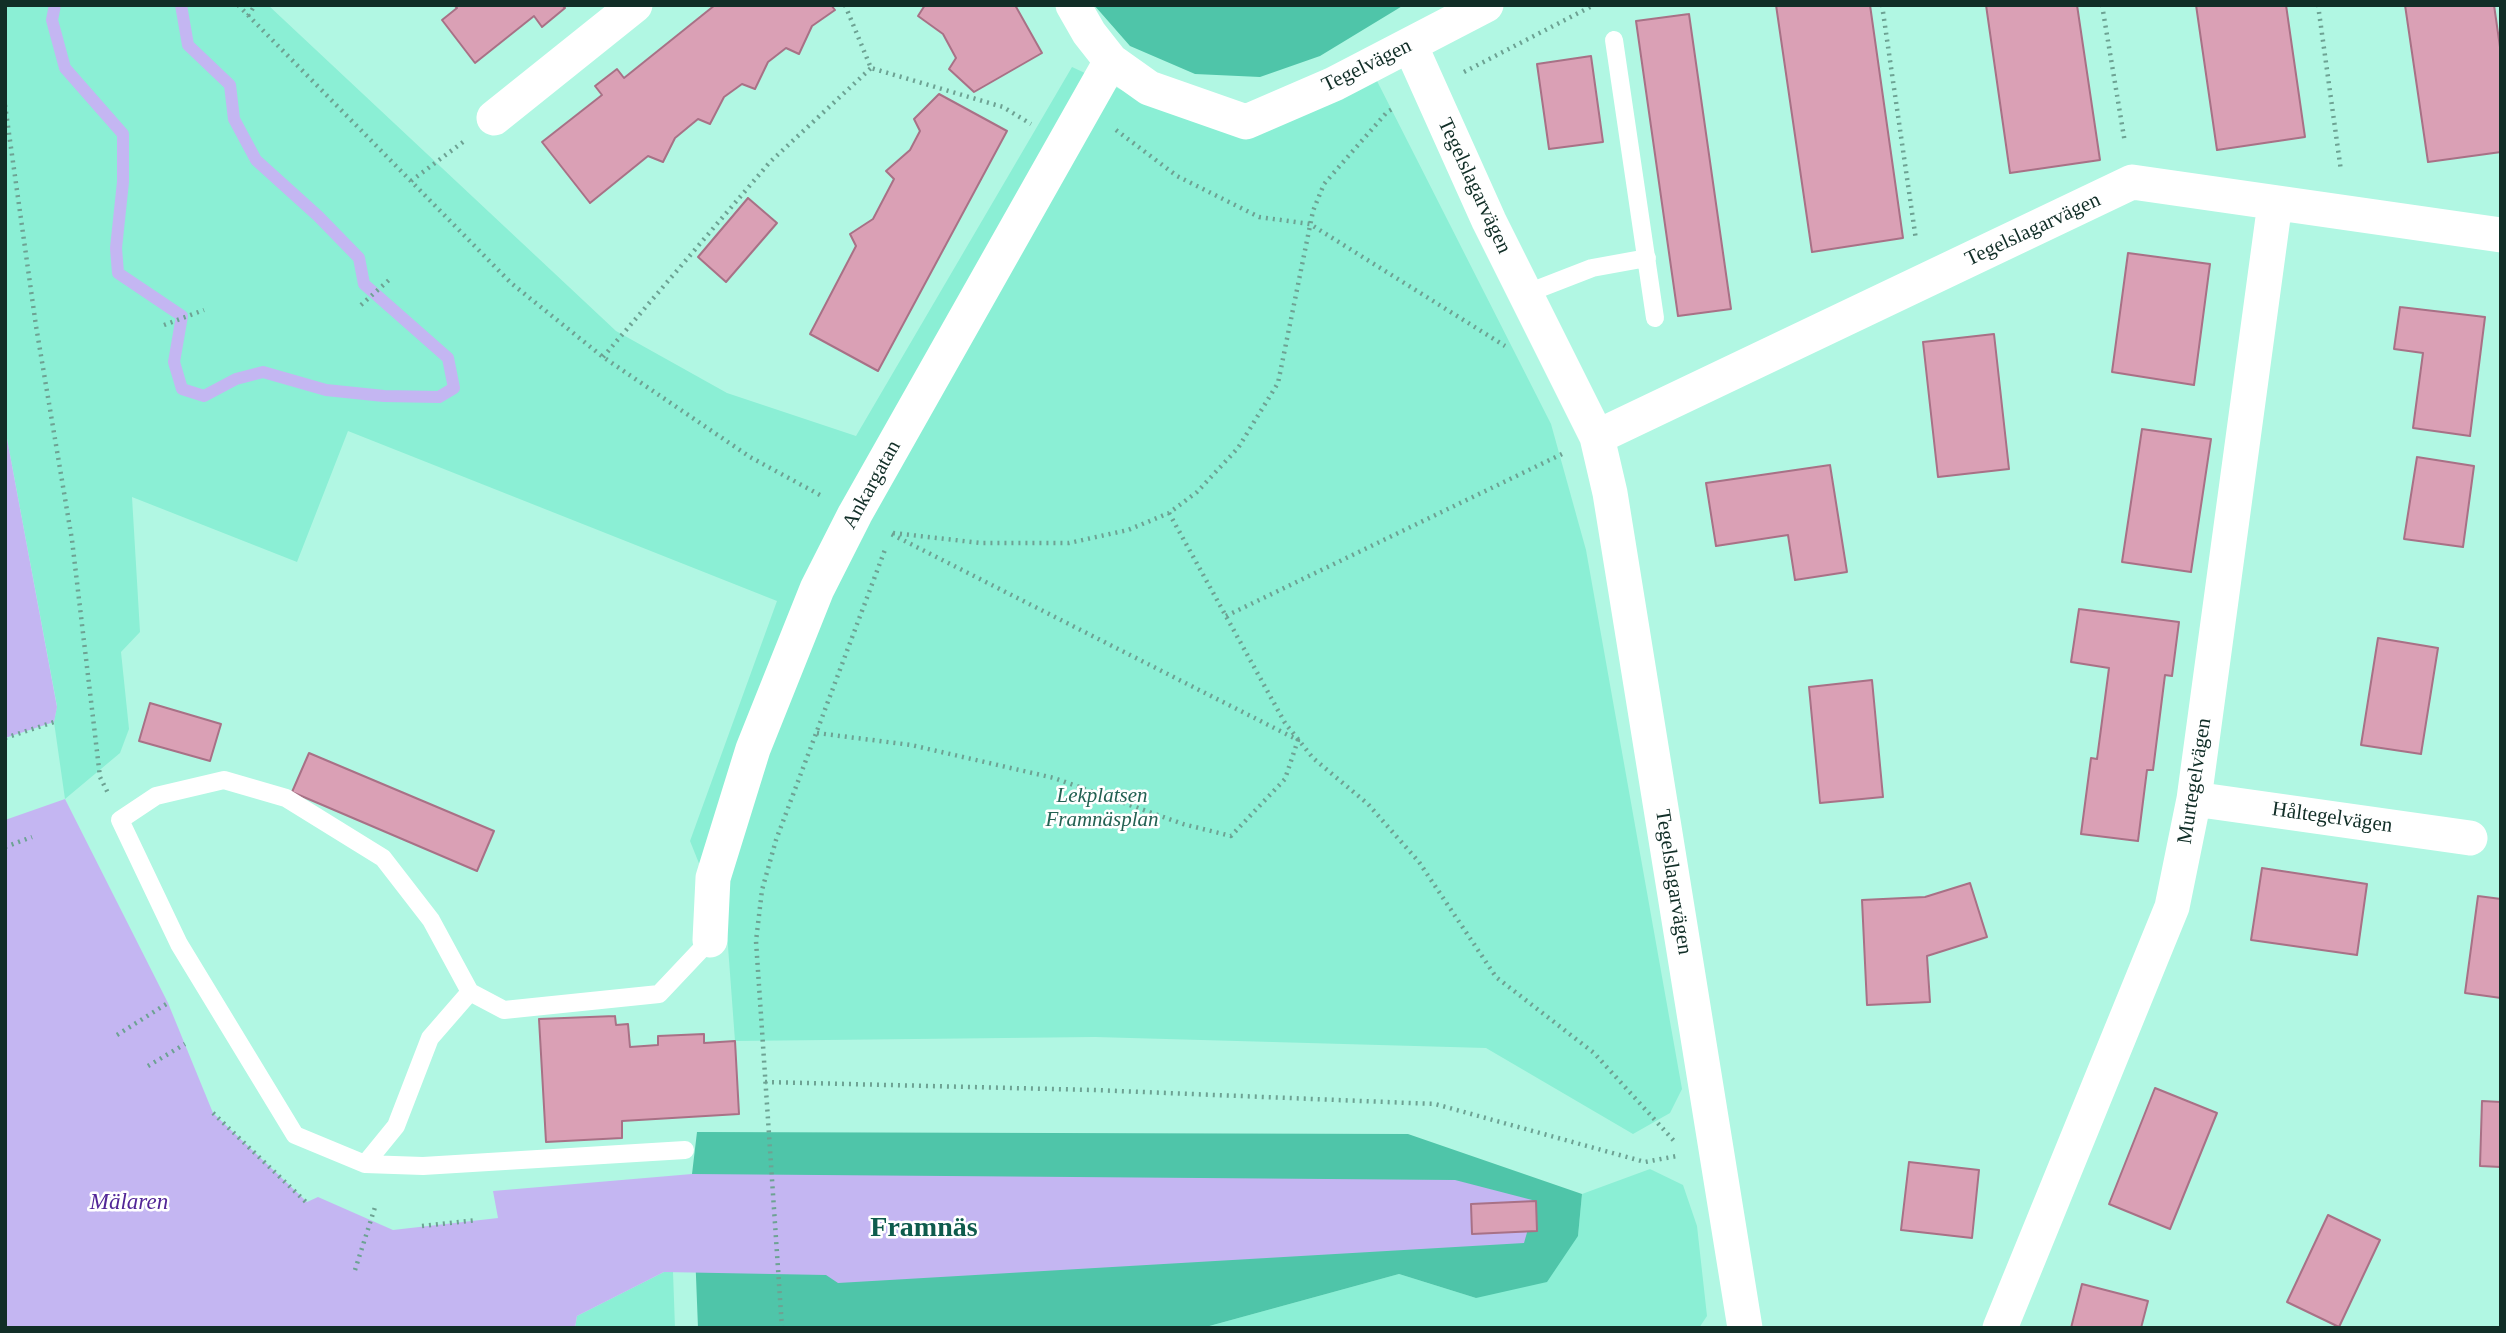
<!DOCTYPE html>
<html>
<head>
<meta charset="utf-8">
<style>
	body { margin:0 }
	#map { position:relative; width:2506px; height:1333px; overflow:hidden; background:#b1f7e3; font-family:Georgia,serif }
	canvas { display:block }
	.frame { position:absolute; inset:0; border:7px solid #112e27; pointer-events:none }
</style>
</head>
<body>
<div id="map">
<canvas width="2506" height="1333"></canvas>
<div class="frame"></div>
</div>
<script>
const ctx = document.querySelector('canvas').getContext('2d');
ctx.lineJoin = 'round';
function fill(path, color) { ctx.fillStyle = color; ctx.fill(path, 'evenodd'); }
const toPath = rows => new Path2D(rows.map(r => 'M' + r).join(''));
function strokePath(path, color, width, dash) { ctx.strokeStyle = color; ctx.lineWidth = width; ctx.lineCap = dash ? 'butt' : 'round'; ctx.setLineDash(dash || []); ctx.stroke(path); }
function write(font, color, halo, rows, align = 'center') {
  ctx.font = font + ' Georgia,serif'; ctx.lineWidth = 5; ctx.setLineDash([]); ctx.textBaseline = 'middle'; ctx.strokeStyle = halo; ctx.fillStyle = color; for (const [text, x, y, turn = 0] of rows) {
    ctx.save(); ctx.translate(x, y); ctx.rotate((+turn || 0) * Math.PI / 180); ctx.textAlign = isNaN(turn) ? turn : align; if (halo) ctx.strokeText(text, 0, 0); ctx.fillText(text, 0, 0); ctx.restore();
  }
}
const green = toPath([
	[5,5,268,5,616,331,727,393,856,436,1072,67,1180,117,1377,81,1551,424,1586,550,1682,1089,1670,1113,1633,1134,1486,1048,1095,1037,735,1041,727,933,690,841,777,601,348,431,297,562,132,497,140,632,121,652,129,729,120,753,65,799,54,722,57,706,5,428],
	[1650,1169,1683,1185,1697,1226,1707,1316,1699,1328,1202,1328,1399,1274,1476,1298,1578,1236,1582,1194],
	[664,1272,673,1272,675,1328,575,1328,577,1316]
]);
const forest = toPath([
	[1094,5,1404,5,1320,56,1260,77,1195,74,1130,46],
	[697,1132,1408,1134,1582,1194,1578,1236,1547,1282,1476,1298,1399,1274,1202,1328,698,1328,692,1174]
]);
const water = toPath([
	[5,428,57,707,54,722,5,738],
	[65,799,168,1003,213,1113,307,1202,318,1197,393,1230,498,1218,493,1191,692,1174,1455,1180,1536,1201,1524,1243,838,1283,826,1275,664,1272,577,1316,575,1328,5,1328,5,820]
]);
const stream = toPath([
	[55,5,52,20,65,68,123,134,123,182,116,248,118,273,182,316,174,362,182,389,204,396,236,379,263,372,326,390,384,396,439,397,454,388,448,358,364,284,359,258,318,216,256,160,234,119,230,85,188,45,181,5]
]);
const building = toPath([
	[454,5,562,5,565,8,542,27,534,16,475,63,442,20,457,8,454,5],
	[715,5,831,5,835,10,812,26,799,54,786,48,768,62,755,89,742,84,724,97,710,124,698,119,675,138,663,162,648,156,590,203,542,142,602,95,595,86,617,69,624,78,715,5],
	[925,5,1015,5,1042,53,974,92,949,69,956,58,943,34,918,16,925,5],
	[1776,5,1870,5,1903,238,1812,252,1776,5],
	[1986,5,2077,5,2100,160,2010,173,1986,5],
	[2196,5,2286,5,2305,137,2217,150,2196,5],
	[2405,5,2494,5,2501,54,2501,152,2428,162,2405,5],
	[1689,14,1731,309,1678,316,1636,21,1689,14],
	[1591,56,1603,142,1549,149,1537,64,1591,56],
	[939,94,1007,131,878,371,810,334,856,246,850,234,873,219,894,179,886,171,910,150,920,131,914,119,939,94],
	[748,198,777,223,726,282,698,257,748,198],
	[2128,253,2210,264,2194,385,2112,372,2128,253],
	[2400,307,2485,317,2470,436,2413,428,2423,353,2394,349,2400,307],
	[1994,334,2009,469,1938,477,1923,342,1994,334],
	[2142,429,2211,439,2191,572,2122,562,2142,429],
	[2417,457,2474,466,2463,547,2404,539,2417,457],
	[1830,465,1847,572,1795,580,1788,535,1716,546,1706,483,1830,465],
	[2079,609,2179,622,2172,676,2165,675,2153,770,2147,770,2138,841,2081,834,2091,758,2097,759,2109,668,2071,662,2079,609],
	[2378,638,2438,648,2421,754,2361,745,2378,638],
	[1872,680,1883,797,1820,803,1809,687,1872,680],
	[150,703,221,724,210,761,139,741,150,703],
	[309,753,494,831,477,871,292,792,309,753],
	[2262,868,2367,884,2357,955,2251,940,2262,868],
	[1970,883,1987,937,1927,956,1930,1002,1867,1005,1862,900,1925,897,1970,883],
	[2478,896,2501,899,2501,998,2465,993,2478,896],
	[615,1016,616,1025,628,1024,630,1047,658,1045,658,1036,704,1034,704,1043,735,1041,739,1114,622,1121,622,1138,546,1142,539,1019,615,1016],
	[2155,1088,2217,1113,2170,1229,2109,1204,2155,1088],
	[2482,1101,2501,1102,2501,1167,2480,1166,2482,1101],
	[1909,1162,1979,1170,1972,1238,1901,1230,1909,1162],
	[1536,1201,1537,1231,1472,1234,1471,1204,1536,1201],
	[2328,1215,2380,1240,2339,1327,2287,1302,2328,1215],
	[2082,1284,2148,1301,2141,1328,2071,1328,2082,1284]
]);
const path = toPath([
	[238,5,511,283,603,357,750,457,820,495],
	[845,5,871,68,1003,107,1031,124],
	[1882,5,1916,240],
	[2102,5,2125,143],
	[2318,5,2341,171],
	[248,16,255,5],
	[1464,72,1594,5],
	[5,105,36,326,72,540,100,777,108,793],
	[1116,130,1177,176,1259,217,1310,224,1505,346],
	[411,181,463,142],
	[361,305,389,280],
	[164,325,204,310],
	[603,357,770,162,871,68],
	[1169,513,1285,723,1313,758,1368,804,1419,862,1496,977,1594,1053,1675,1142],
	[893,533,981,543,1069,543,1128,530,1169,513,1197,492,1238,448,1278,383,1313,211,1324,184,1387,112,1394,108],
	[1226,616,1562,454],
	[817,733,911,745,1054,778,1183,824,1231,836,1285,779,1298,740,889,533],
	[5,738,54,722],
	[5,847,32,837],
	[117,1035,168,1003],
	[148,1066,185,1044],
	[765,1082,1094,1090,1435,1104,1645,1162,1677,1156],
	[213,1113,307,1203],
	[422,1226,477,1220],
	[355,1270,376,1204],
	[782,1328,756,941,762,890,776,840,886,547]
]);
const service = toPath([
	[1614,40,1655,318],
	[1525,294,1592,268,1647,258],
	[685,1150,423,1166,365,1164,295,1135,179,944,120,820,156,796,224,780,286,798,383,858,431,920,470,992,504,1010,659,994,710,940],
	[365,1164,396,1126,430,1038,470,992]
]);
const minor = toPath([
	[1073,5,1089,33,1111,61,1149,88,1246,122,1334,84,1486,5],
	[1410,45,1489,221,1597,437,1610,493,1745,1328],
	[494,118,635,5],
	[1597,437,2132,182,2501,235],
	[2194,799,2470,838],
	[710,940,713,878,753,749,817,589,855,514,1111,61],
	[2000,1328,2172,907,2194,799,2275,203]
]);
const streetNames = [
	["Tegelvägen",1367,66,-26],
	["Tegelslagarvägen",1474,186,65],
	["Tegelslagarvägen",2033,230,-25],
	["Ankargatan",872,485,-61],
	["Murtegelvägen",2195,781,-81],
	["Håltegelvägen",2332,818,8],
	["Tegelslagarvägen",1673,882,81]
];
const parkNames = [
	["Lekplatsen",1102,796],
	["Framnäsplan",1102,820]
];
const waterNames = [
	["Mälaren",129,1203]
];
const districtNames = [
	["Framnäs",924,1229]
];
fill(green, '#8befd5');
fill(forest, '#4fc5a9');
fill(water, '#c4b6f2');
strokePath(stream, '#c4b6f2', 12);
fill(building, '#daa0b5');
strokePath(building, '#a87186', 2);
strokePath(path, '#6da293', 4.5, [2, 5]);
strokePath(service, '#fff', 18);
strokePath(minor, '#fff', 35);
write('21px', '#112e27', '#fff', streetNames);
write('italic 21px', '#236253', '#fff', parkNames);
write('italic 23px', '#522697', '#fff', waterNames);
write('bold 28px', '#0e5b4c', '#fff', districtNames);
</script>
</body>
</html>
